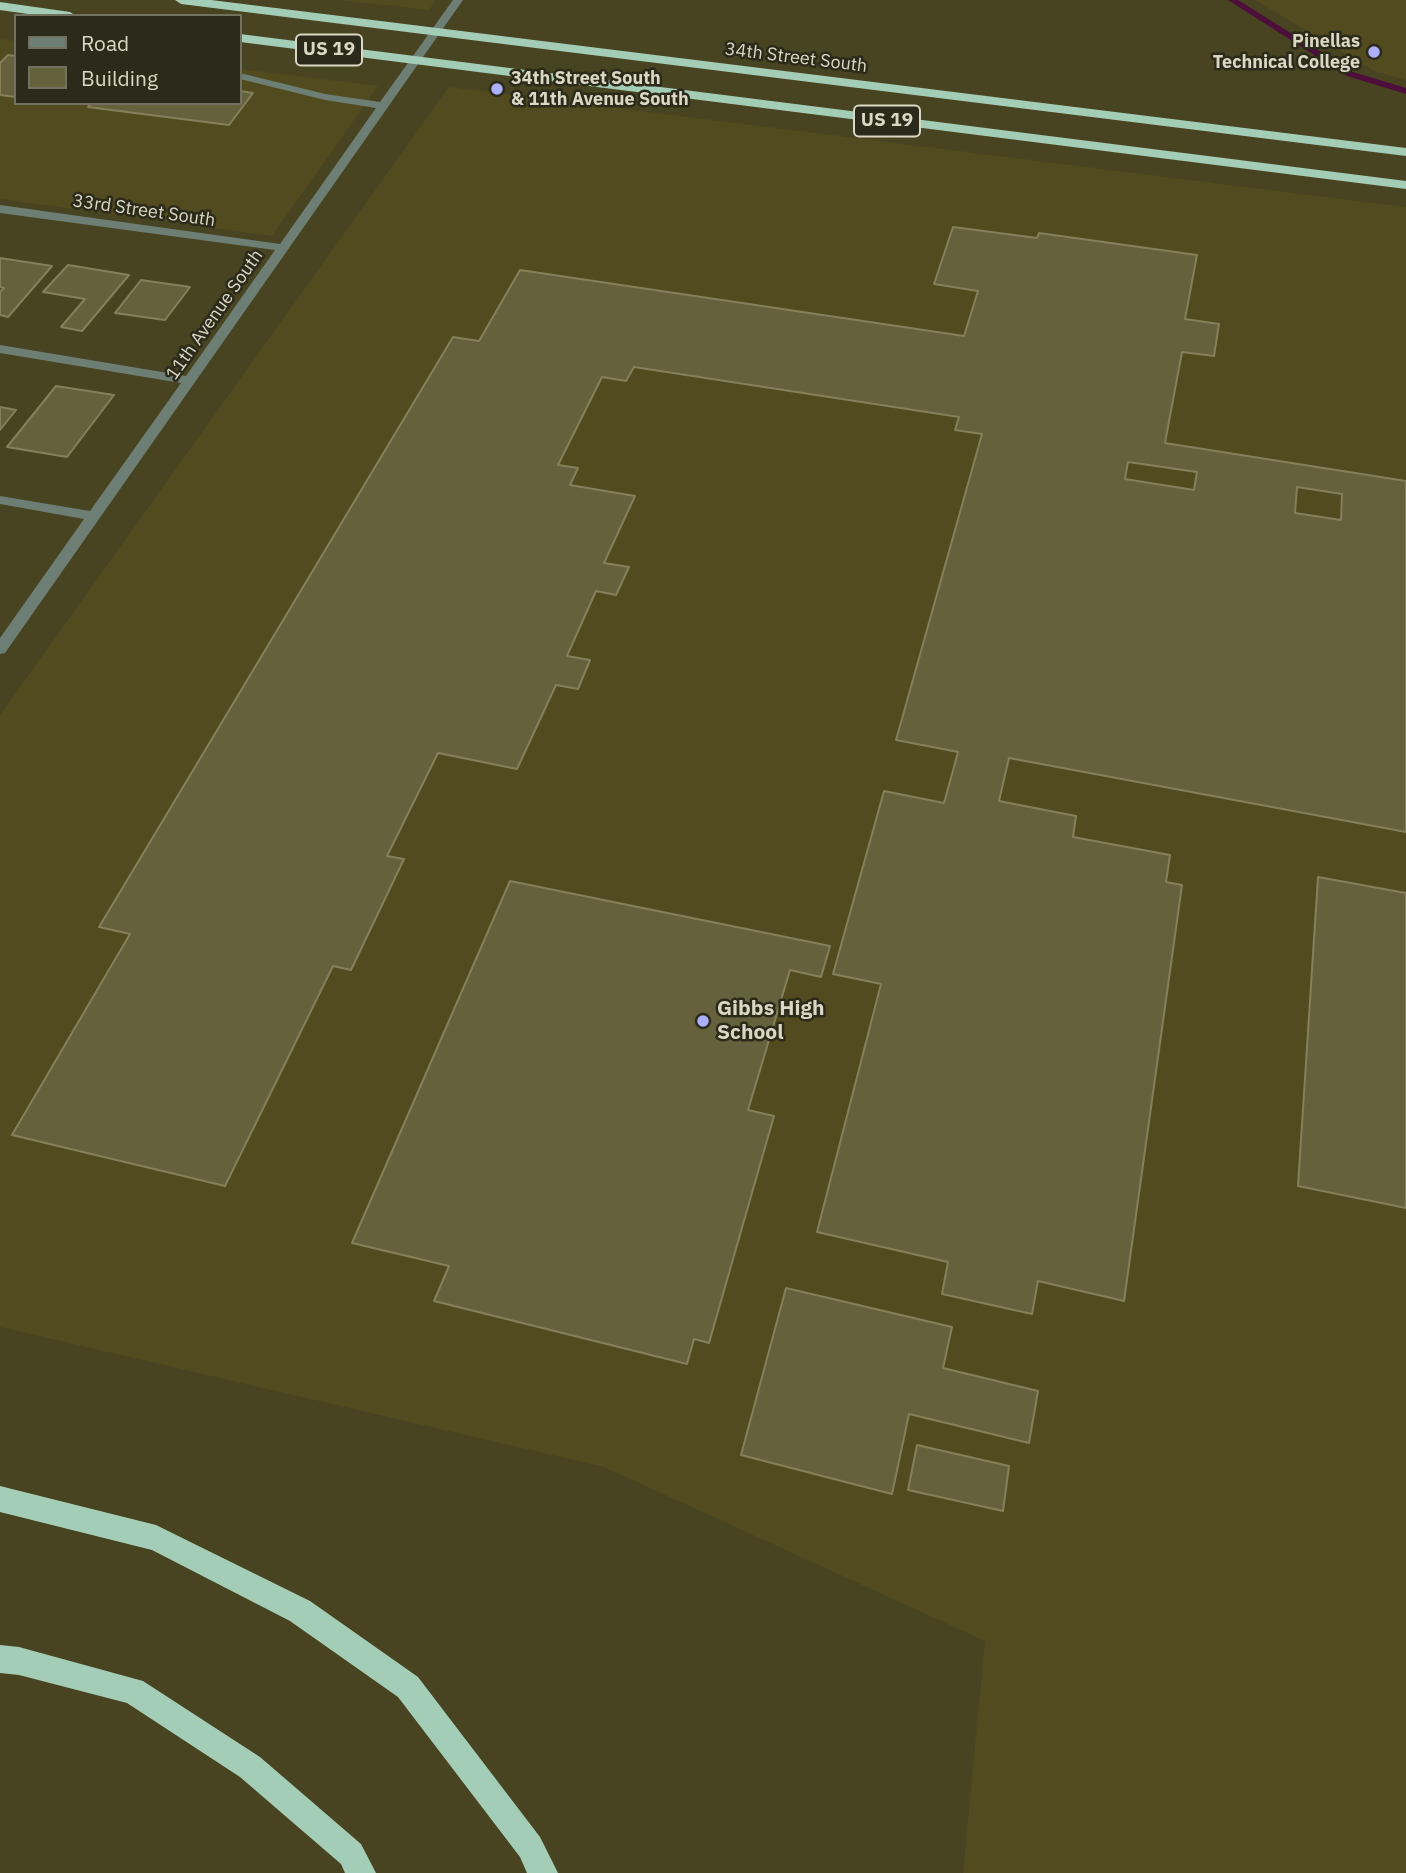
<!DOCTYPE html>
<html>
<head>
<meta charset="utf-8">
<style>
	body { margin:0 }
	#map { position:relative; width:1406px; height:1873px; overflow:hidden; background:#484421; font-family:"IBM Plex Sans",sans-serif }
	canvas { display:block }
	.legend { position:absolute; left:14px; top:14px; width:228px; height:91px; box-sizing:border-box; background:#2c2a1a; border:2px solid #72705e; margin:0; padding:9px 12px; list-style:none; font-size:21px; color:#dad8c4 }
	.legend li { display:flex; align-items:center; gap:14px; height:35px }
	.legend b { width:35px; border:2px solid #72705e }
</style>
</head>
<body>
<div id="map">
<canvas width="1406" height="1873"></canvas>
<ul class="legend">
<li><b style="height:9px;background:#6d7e75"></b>Road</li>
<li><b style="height:19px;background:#65613d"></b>Building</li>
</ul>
</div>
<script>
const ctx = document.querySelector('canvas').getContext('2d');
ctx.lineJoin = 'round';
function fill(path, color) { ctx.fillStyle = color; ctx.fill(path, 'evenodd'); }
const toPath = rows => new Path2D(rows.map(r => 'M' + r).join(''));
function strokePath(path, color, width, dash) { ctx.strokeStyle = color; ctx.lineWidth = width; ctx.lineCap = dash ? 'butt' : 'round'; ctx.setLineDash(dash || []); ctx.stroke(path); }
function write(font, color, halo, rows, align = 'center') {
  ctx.font = font + ' "IBM Plex Sans",sans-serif'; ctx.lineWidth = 5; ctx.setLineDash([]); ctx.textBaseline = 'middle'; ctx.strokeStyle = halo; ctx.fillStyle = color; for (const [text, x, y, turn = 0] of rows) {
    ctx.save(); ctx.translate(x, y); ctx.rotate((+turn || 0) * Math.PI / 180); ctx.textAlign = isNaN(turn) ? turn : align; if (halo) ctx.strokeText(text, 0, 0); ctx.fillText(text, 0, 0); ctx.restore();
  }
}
const built = toPath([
	[340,0,436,0,429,10],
	[1255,0,1406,0,1406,80,1376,72],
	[0,39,16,41,16,103,240,103,240,69,378,86,272,236,0,199],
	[449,87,1406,207,1406,1873,963,1873,985,1641,604,1467,0,1327,0,715]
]);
const stream = toPath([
	[1228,0,1238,0,1353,72,1406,88,1406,94,1347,76,1228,0]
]);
const building = toPath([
	[8,55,16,56,16,97,0,95,0,63,8,55],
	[240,91,253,93,229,125,88,107,92,103,240,103,240,91],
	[953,227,1037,238,1039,233,1197,255,1185,319,1219,324,1214,356,1182,352,1165,443,1406,481,1406,832,1009,758,999,801,1076,816,1073,837,1170,855,1166,882,1182,885,1124,1301,1038,1281,1032,1314,942,1294,948,1262,817,1232,881,984,833,974,884,791,944,803,958,752,896,740,982,434,955,430,959,417,634,367,626,381,602,377,558,465,578,468,570,485,635,496,604,563,629,567,616,595,596,591,567,656,590,660,578,689,556,685,517,769,438,753,387,856,404,859,351,970,333,966,225,1186,12,1135,130,934,99,927,453,337,479,341,520,270,964,336,978,291,934,284,953,227],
	[1128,462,1197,472,1194,490,1125,479,1128,462],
	[1297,487,1342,494,1341,520,1295,513,1297,487],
	[0,258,52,266,8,317,0,315,0,292,4,288,0,287,0,258],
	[68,265,129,275,82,331,61,327,85,299,43,292,68,265],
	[141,280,190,287,165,320,115,313,141,280],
	[56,386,114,395,67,457,7,447,56,386],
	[0,407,16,410,0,430,0,407],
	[1318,877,1406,893,1406,1208,1298,1186,1318,877],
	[510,881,830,946,821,977,790,970,748,1110,774,1116,709,1343,694,1339,687,1364,434,1301,449,1266,352,1243,510,881],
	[786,1288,952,1327,943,1368,1038,1391,1029,1443,909,1414,892,1494,741,1455,786,1288],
	[917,1445,1009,1466,1003,1511,908,1490,917,1445]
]);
const minor = toPath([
	[453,0,463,0,5,653,0,654,0,638,84,519,0,504,0,496,90,511,181,383,0,353,0,345,186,376,275,250,0,213,0,205,280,244,376,108,325,100,240,79,240,73,325,94,380,102,453,0]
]);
const highway = toPath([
	[175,0,211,0,1406,148,1406,156,181,4,175,0],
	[0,2,70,12,76,16,42,16,0,10,0,2],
	[240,34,1406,181,1406,189,240,42,240,34],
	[0,1486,156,1525,310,1601,418,1677,540,1837,558,1873,527,1873,520,1857,398,1697,290,1621,152,1550,0,1512,0,1486],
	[0,1645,19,1647,143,1681,260,1757,361,1844,376,1873,345,1873,341,1864,240,1777,127,1703,19,1675,0,1673,0,1645]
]);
const markers = [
	[1374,52,7,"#acaffb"],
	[497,89,7,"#acaffb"],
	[703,1021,7,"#acaffb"]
];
const farPoinames = [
	["Pinellas",1360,42],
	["Technical College",1360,63],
	["34th Street South",511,79,"left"],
	["& 11th Avenue South",511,100,"left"]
];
const farStreetnames = [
	["34th Street South",796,58,7],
	["33rd Street South",144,211,8],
	["11th Avenue South",215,315,-55]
];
const shields = [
	[329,50,66],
	[887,121,66]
];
const shieldNames = [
	["US 19",329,50],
	["US 19",887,121]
];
const poiNames = [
	["Gibbs High",717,1009],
	["School",717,1033]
];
fill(built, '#514b1f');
fill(stream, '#4e0e3c');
fill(building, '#65613d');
strokePath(building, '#84805b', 2);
fill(minor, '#6d7e75');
fill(highway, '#a4cdb7');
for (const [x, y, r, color] of markers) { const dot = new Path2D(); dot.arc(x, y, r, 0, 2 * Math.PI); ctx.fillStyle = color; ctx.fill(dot); strokePath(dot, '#2c2a1a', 2.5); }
write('bold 18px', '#dad8c4', '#2c2a1a', farPoinames, 'right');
write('18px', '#dad8c4', '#2c2a1a', farStreetnames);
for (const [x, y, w] of shields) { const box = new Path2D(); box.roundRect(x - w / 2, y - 15.5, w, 31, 5); ctx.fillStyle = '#2c2a1a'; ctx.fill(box); strokePath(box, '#dad8c4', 2); }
write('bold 19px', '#dad8c4', null, shieldNames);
write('bold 21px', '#dad8c4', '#2c2a1a', poiNames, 'left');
</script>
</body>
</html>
